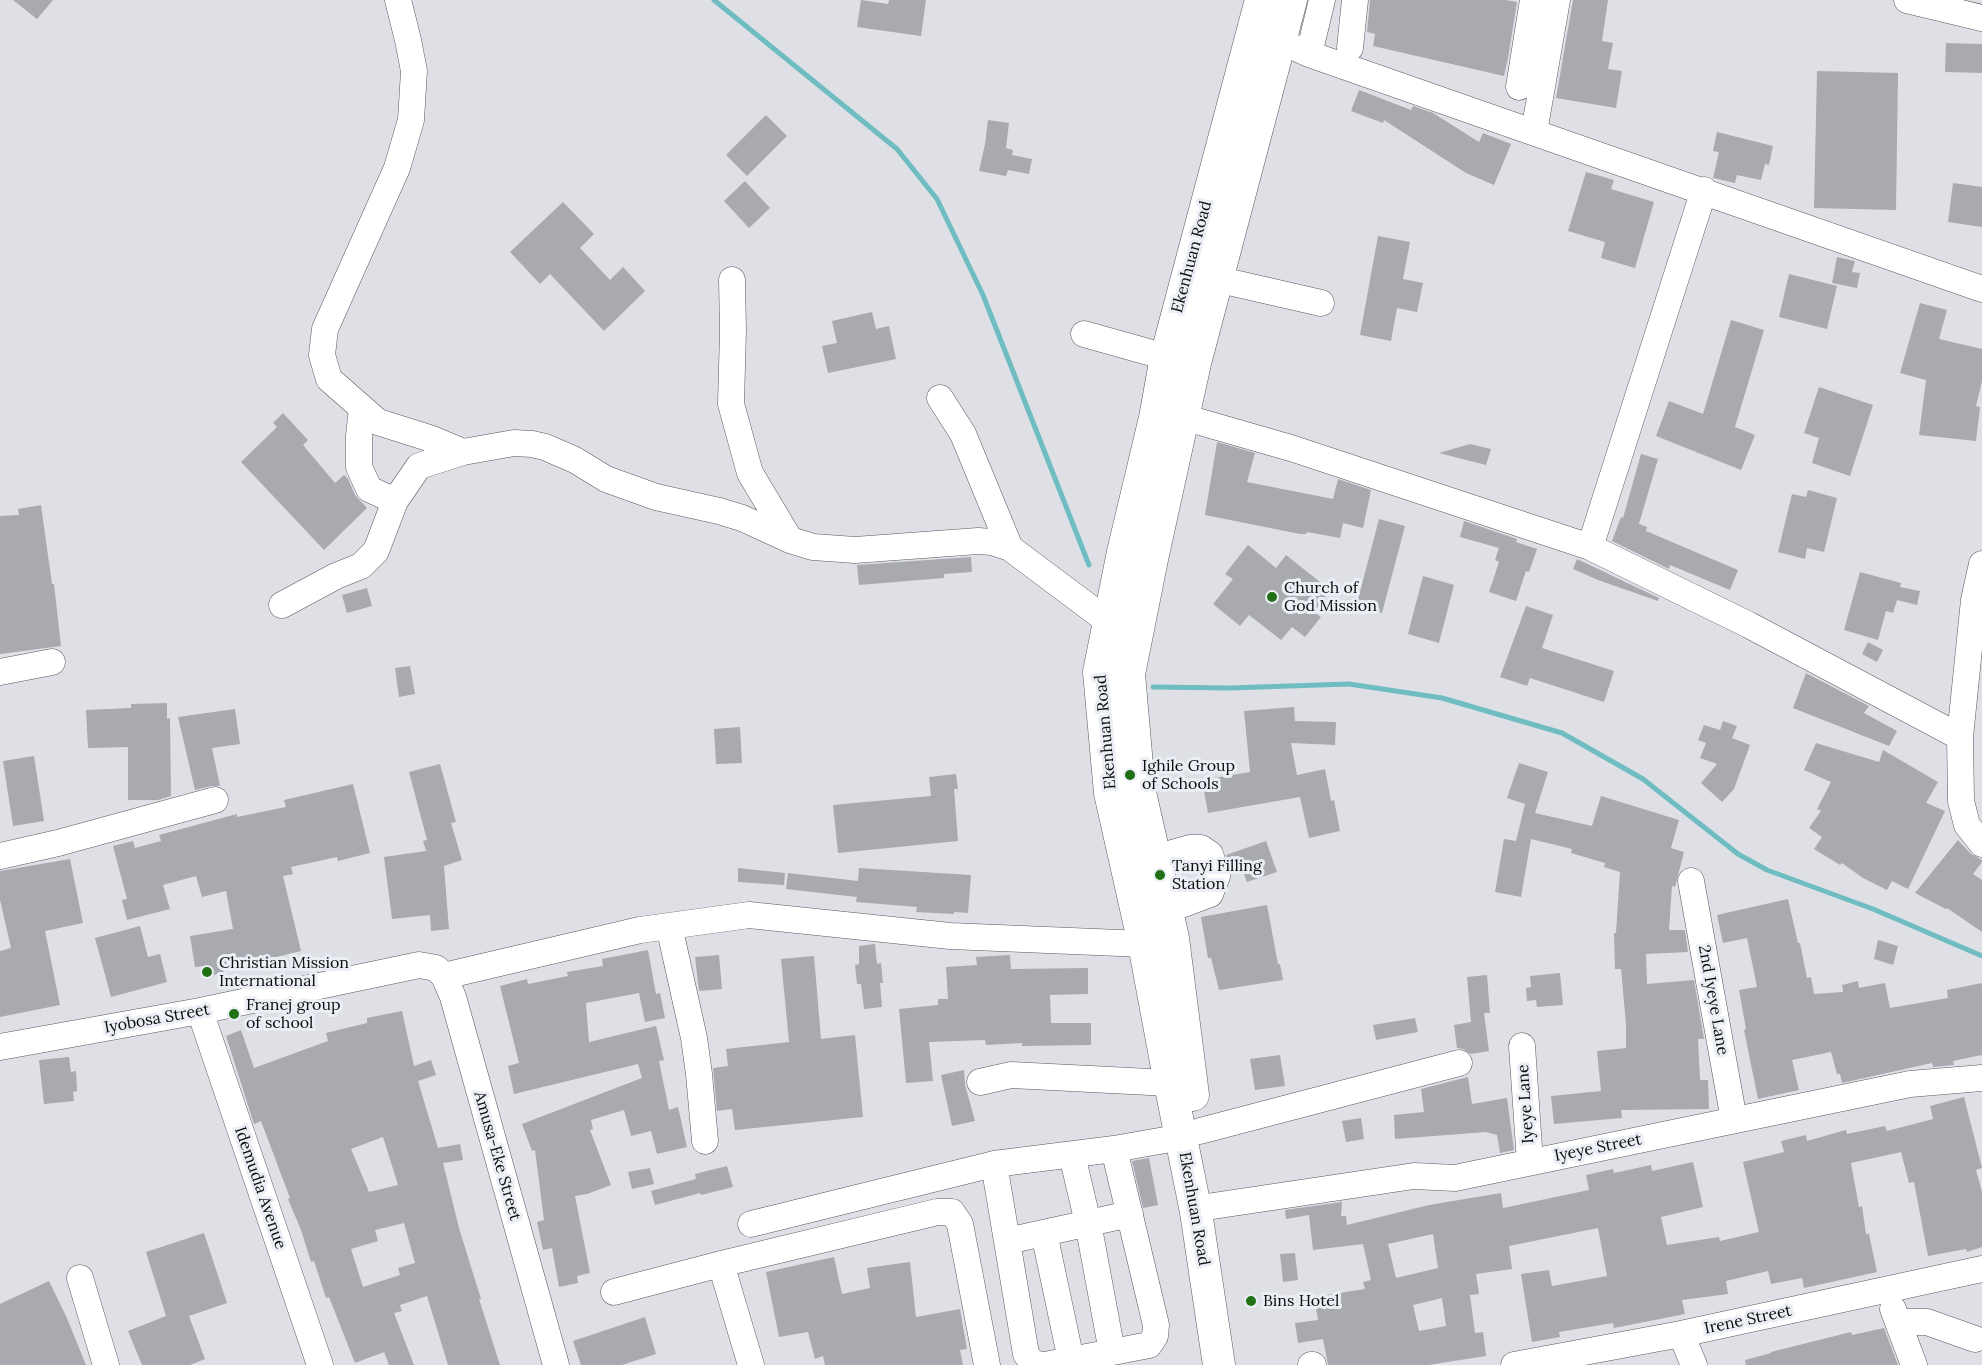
<!DOCTYPE html>
<html>
<head>
<meta charset="utf-8">
<style>
	body { margin:0 }
	canvas { display:block; background:#dee0e6 }
</style>
</head>
<body>
<canvas width="1982" height="1365"></canvas>
<script>
const ctx = document.querySelector('canvas').getContext('2d');
ctx.lineJoin = 'round';
const toPath = rows => new Path2D(rows.map(r => 'M' + r).join(''));
function strokePath(path, color, width, dash) { ctx.strokeStyle = color; ctx.lineWidth = width; ctx.lineCap = dash ? 'butt' : 'round'; ctx.setLineDash(dash || []); ctx.stroke(path); }
function fill(path, color) { ctx.fillStyle = color; ctx.fill(path, 'evenodd'); }
function write(font, color, halo, rows, align = 'center') {
  ctx.font = font + ' Lora,serif'; ctx.lineWidth = 6; ctx.setLineDash([]); ctx.textBaseline = 'middle'; ctx.strokeStyle = halo; ctx.fillStyle = color; for (const [text, x, y, turn = 0] of rows) {
    ctx.save(); ctx.translate(x, y); ctx.rotate((+turn || 0) * Math.PI / 180); ctx.textAlign = isNaN(turn) ? turn : align; if (halo) ctx.strokeText(text, 0, 0); ctx.fillText(text, 0, 0); ctx.restore();
  }
}
const stream = toPath([
	[714,0,897,149,937,199,983,295,1089,565],
	[1153,687,1230,688,1349,684,1442,698,1562,733,1643,779,1738,854,1767,870,1873,909,1982,956]
]);
const building = toPath([
	[13,0,53,0,37,19],
	[861,0,888,4,889,0,926,0,921,36,857,27],
	[1370,0,1506,0,1517,2,1508,58,1504,76,1373,46,1375,34,1367,32],
	[1573,0,1608,0,1602,41,1613,43,1608,69,1622,71,1616,108,1556,98],
	[1946,43,1982,44,1982,73,1945,72],
	[1817,71,1898,73,1896,210,1814,208],
	[1359,90,1411,110,1413,106,1433,113,1479,142,1483,133,1511,144,1494,185,1466,173,1384,120,1383,123,1351,111],
	[766,115,787,136,747,176,726,155],
	[988,120,1009,123,1006,148,1013,150,1012,155,1032,159,1029,174,1008,170,1006,176,979,171,985,144],
	[1717,132,1773,146,1769,165,1765,164,1761,180,1737,175,1735,183,1713,178,1719,152,1713,151],
	[1586,172,1614,180,1611,189,1654,202,1635,268,1601,258,1605,242,1568,231],
	[745,181,770,208,749,228,724,201],
	[1953,183,1982,187,1982,227,1948,222],
	[563,202,594,234,580,248,610,280,623,267,645,291,604,331,550,274,540,284,510,252],
	[1378,236,1410,242,1403,279,1423,283,1417,312,1397,308,1391,341,1360,335],
	[1837,257,1855,261,1852,272,1860,273,1857,288,1832,283],
	[1789,274,1837,286,1827,329,1779,317],
	[1920,303,1947,310,1939,339,1982,349,1982,381,1976,406,1980,407,1976,441,1919,435,1926,380,1900,373],
	[872,312,876,329,889,326,896,359,828,373,822,346,837,343,832,321],
	[1731,320,1764,330,1735,427,1755,435,1741,470,1656,436,1669,401,1703,414],
	[1819,387,1873,405,1850,476,1812,463,1819,438,1804,433],
	[283,413,308,440,303,445,335,483,344,475,348,479,355,495,367,508,324,550,241,462,277,427,273,423],
	[1217,442,1255,453,1247,482,1333,499,1338,479,1371,490,1363,528,1343,523,1340,538,1307,532,1306,534,1300,534,1205,515],
	[1470,444,1491,449,1486,465,1439,453],
	[1641,454,1658,459,1639,524,1647,527,1646,531,1738,570,1730,590,1670,565,1669,569,1612,541,1621,517,1623,518],
	[1808,490,1837,498,1824,552,1807,548,1805,559,1778,552,1792,494,1806,497],
	[41,505,52,584,54,584,61,646,0,654,0,516,19,515,18,509],
	[1379,519,1405,526,1382,613,1356,607],
	[1464,521,1517,539,1516,542,1537,549,1529,572,1526,571,1516,601,1489,592,1499,562,1495,560,1499,548,1460,537],
	[1248,545,1276,568,1286,555,1330,590,1314,612,1321,617,1305,637,1292,627,1281,640,1249,615,1240,626,1213,604,1233,579,1225,574],
	[971,557,972,572,944,574,944,578,859,585,857,565],
	[1577,559,1659,598,1658,601,1598,580,1573,569],
	[1860,572,1901,583,1900,587,1920,591,1917,605,1897,600,1893,613,1886,611,1878,640,1844,630],
	[1423,576,1454,585,1439,643,1408,634],
	[367,588,372,606,347,613,342,595],
	[1526,606,1553,615,1542,648,1614,671,1604,702,1530,678,1527,686,1500,677],
	[1868,642,1883,650,1877,662,1862,654],
	[410,666,415,694,399,697,395,668],
	[1806,673,1869,706,1864,713,1897,731,1889,746,1793,708],
	[167,703,167,719,170,718,171,796,158,800,128,800,128,747,88,748,86,710,131,708,131,704],
	[1294,707,1295,721,1336,722,1335,745,1291,743,1297,775,1325,769,1331,801,1334,800,1340,831,1309,838,1300,797,1208,813,1202,780,1250,772,1244,711],
	[235,709,240,744,212,748,220,786,211,786,195,790,178,717],
	[1723,721,1737,726,1732,738,1750,745,1734,789,1722,802,1701,783,1717,764,1700,758,1706,743,1698,740,1704,725,1720,730],
	[740,727,742,763,716,764,714,729],
	[1816,743,1879,762,1883,750,1938,782,1926,803,1945,811,1908,889,1892,881,1887,890,1863,878,1842,863,1840,865,1814,849,1822,837,1809,828,1821,811,1817,809,1831,782,1804,770],
	[34,756,44,821,13,826,3,761],
	[1519,763,1548,772,1535,813,1592,826,1601,796,1679,820,1671,848,1684,852,1675,887,1672,886,1669,930,1685,930,1688,952,1646,954,1647,984,1694,980,1704,1039,1698,1039,1700,1080,1708,1080,1709,1109,1621,1110,1622,1118,1554,1124,1551,1096,1601,1091,1597,1051,1626,1048,1626,1024,1621,969,1615,969,1614,933,1616,933,1620,872,1604,867,1605,863,1571,853,1572,849,1531,839,1521,897,1495,892,1504,839,1516,841,1525,804,1507,798],
	[440,764,456,822,451,823,462,860,444,866,449,929,431,931,430,915,392,919,384,857,426,851,423,841,427,840,409,772],
	[956,774,958,789,954,789,958,841,838,853,833,805,931,796,929,777],
	[353,784,370,853,338,861,337,857,291,867,293,874,283,876,301,951,272,958,223,967,224,973,207,976,205,966,195,967,190,936,233,929,226,891,202,897,196,876,163,885,170,909,127,920,122,900,127,899,113,846,133,841,135,848,161,841,159,835,237,814,237,817,286,807,284,800],
	[1958,840,1971,854,1982,860,1982,862,1973,874,1982,880,1982,932,1947,908,1946,909,1915,893],
	[1266,841,1277,872,1247,882,1242,869,1231,872,1226,855],
	[70,859,83,923,45,931,60,1005,0,1017,0,951,11,948,0,900,0,871],
	[738,868,785,873,784,885,738,882],
	[859,868,971,875,968,913,954,912,954,914,916,912,917,907,856,902,857,897,786,889,788,873,858,881],
	[1788,899,1798,943,1800,943,1807,978,1811,977,1814,994,1843,992,1842,985,1858,981,1859,988,1885,983,1890,1008,1948,998,1947,990,1982,983,1982,1055,1953,1061,1954,1065,1933,1067,1932,1063,1842,1083,1840,1074,1837,1074,1831,1052,1792,1060,1799,1090,1758,1099,1744,1030,1746,1029,1739,990,1757,987,1747,938,1723,943,1717,915],
	[1267,905,1278,964,1280,964,1283,980,1219,990,1211,958,1208,958,1201,917],
	[140,926,148,957,160,954,167,982,111,997,95,938],
	[1878,940,1898,946,1893,965,1874,959],
	[875,944,877,964,881,963,883,983,880,983,882,1007,864,1009,861,984,857,984,855,965,859,964,859,946],
	[648,950,656,994,660,993,665,1018,645,1022,639,993,586,1003,589,1042,656,1026,664,1060,659,1061,669,1110,678,1107,687,1147,657,1154,651,1131,631,1136,624,1110,591,1120,593,1129,590,1130,611,1185,587,1194,575,1196,590,1273,577,1276,578,1283,559,1287,552,1248,543,1250,537,1222,544,1220,535,1150,532,1151,522,1124,642,1078,638,1064,514,1094,508,1066,519,1063,500,986,527,979,528,984,568,976,567,972,603,966,602,959],
	[719,955,722,989,699,991,695,957],
	[1010,955,1011,969,1088,968,1088,994,1050,995,1051,1023,1091,1023,1091,1045,1022,1046,1022,1043,986,1045,985,1040,929,1042,933,1081,906,1083,899,1009,938,1005,938,999,948,999,946,967,977,965,976,957],
	[814,956,821,1039,855,1035,863,1117,735,1130,732,1109,717,1111,713,1068,728,1066,726,1049,789,1042,781,959],
	[1560,973,1563,1005,1537,1007,1536,1000,1527,1001,1526,988,1531,987,1530,976],
	[1487,975,1490,1013,1484,1013,1489,1051,1471,1054,1463,1049,1457,1048,1454,1025,1471,1022,1467,977],
	[402,1011,414,1066,431,1060,436,1075,418,1081,438,1148,460,1144,463,1160,443,1163,459,1228,481,1299,479,1299,500,1365,448,1365,427,1296,400,1305,402,1311,394,1313,414,1365,389,1365,384,1352,355,1363,329,1297,326,1298,314,1261,311,1262,301,1230,288,1199,290,1198,261,1121,254,1124,226,1036,241,1030,254,1068,328,1041,326,1033,367,1023,367,1018],
	[383,1137,398,1185,369,1192,351,1149],
	[404,1223,415,1263,398,1268,400,1275,363,1287,351,1249,378,1241,375,1230],
	[1415,1018,1418,1032,1376,1040,1373,1025],
	[1280,1055,1285,1086,1255,1090,1250,1059],
	[69,1057,71,1072,76,1071,77,1091,73,1092,74,1101,44,1104,39,1060],
	[964,1070,965,1085,975,1121,952,1126,941,1075],
	[1468,1077,1472,1104,1507,1098,1514,1150,1500,1153,1497,1135,1486,1132,1395,1139,1394,1115,1424,1112,1421,1089],
	[1964,1097,1982,1168,1976,1170,1982,1192,1982,1247,1967,1252,1966,1249,1928,1256,1914,1182,1909,1183,1901,1152,1851,1163,1859,1207,1862,1206,1866,1234,1869,1234,1877,1272,1804,1288,1802,1278,1771,1284,1768,1271,1726,1281,1728,1294,1682,1300,1685,1314,1614,1328,1613,1323,1559,1332,1560,1337,1532,1342,1521,1274,1549,1270,1552,1286,1607,1276,1598,1228,1509,1246,1512,1269,1476,1274,1479,1294,1470,1295,1475,1333,1483,1332,1486,1356,1428,1365,1328,1365,1323,1339,1298,1343,1295,1323,1318,1320,1314,1297,1365,1289,1363,1282,1371,1280,1363,1244,1313,1250,1309,1215,1286,1219,1285,1210,1342,1202,1341,1216,1346,1216,1347,1225,1429,1205,1501,1193,1503,1208,1589,1190,1586,1175,1613,1169,1614,1173,1651,1165,1652,1171,1693,1162,1703,1207,1661,1217,1667,1245,1719,1237,1720,1241,1759,1232,1743,1162,1784,1152,1781,1141,1806,1135,1807,1141,1846,1130,1847,1134,1885,1126,1887,1131,1933,1119,1930,1106],
	[1433,1234,1438,1268,1396,1278,1388,1244],
	[1442,1298,1446,1326,1419,1331,1413,1305],
	[1361,1118,1364,1139,1346,1142,1342,1121],
	[1149,1158,1158,1205,1143,1208,1132,1161],
	[727,1166,733,1187,701,1195,700,1193,655,1205,651,1191,696,1179,695,1174],
	[650,1168,654,1184,632,1189,628,1172],
	[204,1233,227,1303,189,1316,205,1359,190,1365,142,1365,128,1331,166,1316,146,1252],
	[1295,1253,1298,1280,1283,1282,1280,1254],
	[834,1257,842,1294,870,1288,867,1268,910,1262,916,1317,960,1309,967,1349,960,1350,963,1365,825,1365,823,1356,815,1359,808,1332,779,1337,766,1272],
	[49,1281,66,1316,86,1365,0,1365,0,1304],
	[645,1317,656,1354,622,1365,581,1365,573,1341],
	[1884,1328,1898,1365,1746,1365,1745,1360,1771,1353,1771,1352,1851,1332,1852,1335]
]);
const minor = toPath([
	[398,0,408,40,414,71,411,120,397,168,325,329,322,355,329,379,378,422,432,439,463,452,514,443,532,444,545,447,575,460,606,479,656,497,719,511,742,518,790,540,813,547,855,550,978,541,992,542,1010,548,1109,622],
	[1907,0,1982,18],
	[1280,41,1309,54,1982,289],
	[1350,48,1355,0],
	[1309,54,1322,0],
	[1519,87,1533,0],
	[1534,132,1557,0],
	[1216,279,1321,303],
	[732,280,733,330,731,404,750,473,790,540],
	[1084,334,1166,357],
	[940,398,963,434,1010,548],
	[362,408,359,436,359,467,369,489,395,501],
	[1183,417,1294,449,1590,547,1749,625,1960,737],
	[1590,547,1704,190],
	[1982,564,1974,600,1960,737,1961,801,1967,825,1982,844],
	[282,605,336,576,361,566,376,551,395,501,419,466,463,452],
	[0,672,52,662],
	[0,856,58,843,215,800],
	[1155,858,1190,848,1201,848,1210,854,1217,876,1210,894,1167,910],
	[1691,881,1734,1120],
	[669,926,694,1038,699,1074,705,1141],
	[444,976,640,930,749,915,950,936,1144,944],
	[200,1011,320,1365],
	[1522,1046,1530,1162],
	[0,1047,200,1011,419,965,436,968,444,976,453,997,556,1365],
	[980,1082,1011,1075,1170,1083],
	[1200,1131,1459,1063],
	[1072,1155,1088,1223,1112,1352],
	[994,1164,1026,1354,1032,1362,1040,1365],
	[1213,1206,1414,1176,1455,1178,1910,1084,1982,1078],
	[751,1224,994,1164,1114,1149,1182,1137],
	[1044,1233,1071,1360],
	[1007,1241,1130,1214],
	[721,1264,751,1365],
	[80,1278,106,1365],
	[614,1292,721,1264,937,1212,952,1212,960,1224,987,1365],
	[1893,1309,1914,1365],
	[1898,1322,1927,1322,1975,1339],
	[1681,1334,1694,1365],
	[1045,1365,1149,1345,1155,1336,1156,1325,1114,1149],
	[1311,1365,1313,1365],
	[1514,1365,1681,1334,1982,1269]
]);
const major = toPath([
	[1193,1095,1173,938,1139,788,1129,674,1152,559,1195,363,1291,0],
	[1219,1365,1196,1212,1170,1083,1144,944,1110,793,1099,672,1123,552,1155,418,1166,357,1261,0]
]);
const markers = [
	[1272,597,6,"#217016"],
	[1130,775,6,"#217016"],
	[1160,875,6,"#217016"],
	[207,972,6,"#217016"],
	[234,1014,6,"#217016"],
	[1251,1301,6,"#217016"]
];
const streetNames = [
	["Ekenhuan Road",1192,257,-75],
	["Ekenhuan Road",1106,732,-95],
	["2nd Iyeye Lane",1713,1000,80],
	["Iyobosa Street",157,1019,-10],
	["Iyeye Lane",1526,1104,-94],
	["Iyeye Street",1598,1148,-11],
	["Amusa-Eke Street",497,1156,74],
	["Idemudia Avenue",260,1188,71],
	["Ekenhuan Road",1194,1209,80],
	["Irene Street",1748,1320,-12]
];
const poiNames = [
	["Church of",1284,588],
	["God Mission",1284,606],
	["Ighile Group",1142,766],
	["of Schools",1142,784],
	["Tanyi Filling",1172,866],
	["Station",1172,884],
	["Christian Mission",219,963],
	["International",219,981],
	["Franej group",246,1005],
	["of school",246,1023],
	["Bins Hotel",1263,1301]
];
strokePath(stream, '#6fbdc1', 5);
fill(building, '#a8aab0');
strokePath(minor, '#56595e', 27);
strokePath(major, '#56595e', 33);
strokePath(minor, '#fff', 26);
strokePath(major, '#fff', 32);
for (const [x, y, r, color] of markers) { const dot = new Path2D(); dot.arc(x, y, r, 0, 2 * Math.PI); ctx.fillStyle = color; ctx.fill(dot); strokePath(dot, '#ebeef4', 2); }
write('16px', '#0b0c0e', '#ebeef4', streetNames);
write('16px', '#0b0c0e', '#ebeef4', poiNames, 'left');
</script>
</body>
</html>
